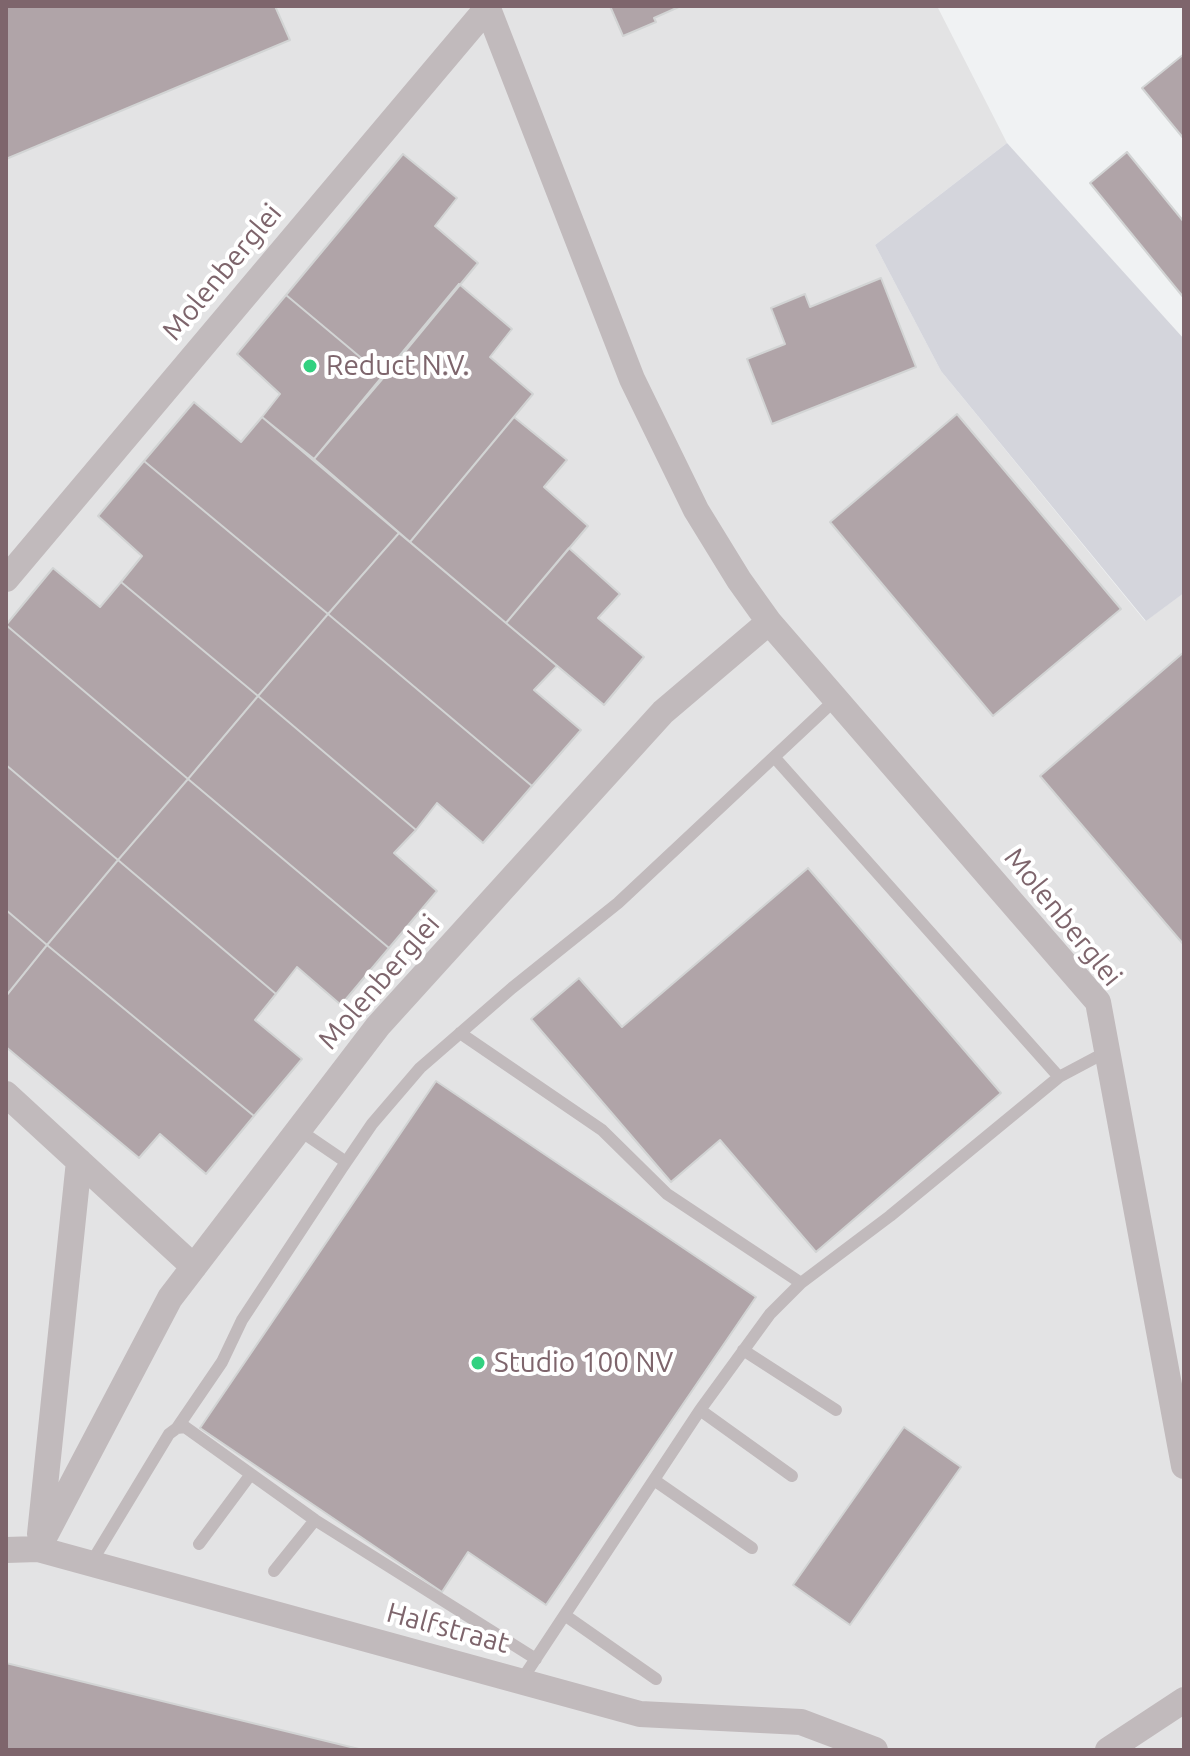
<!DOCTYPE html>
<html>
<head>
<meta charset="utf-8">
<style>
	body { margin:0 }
	#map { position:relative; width:1190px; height:1756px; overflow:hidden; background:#f0f2f3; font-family:Ubuntu,sans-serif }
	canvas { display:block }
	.frame { position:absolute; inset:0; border:8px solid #7e656c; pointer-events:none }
</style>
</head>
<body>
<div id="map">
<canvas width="1190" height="1756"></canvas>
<div class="frame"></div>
</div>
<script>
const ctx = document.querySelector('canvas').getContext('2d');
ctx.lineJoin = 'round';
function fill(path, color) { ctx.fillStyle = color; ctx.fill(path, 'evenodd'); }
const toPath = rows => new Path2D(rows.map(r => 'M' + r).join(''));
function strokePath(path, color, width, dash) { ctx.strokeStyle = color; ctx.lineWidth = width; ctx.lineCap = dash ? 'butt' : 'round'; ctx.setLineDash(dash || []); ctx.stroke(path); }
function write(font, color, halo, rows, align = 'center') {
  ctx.font = font + ' Ubuntu,sans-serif'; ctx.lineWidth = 8; ctx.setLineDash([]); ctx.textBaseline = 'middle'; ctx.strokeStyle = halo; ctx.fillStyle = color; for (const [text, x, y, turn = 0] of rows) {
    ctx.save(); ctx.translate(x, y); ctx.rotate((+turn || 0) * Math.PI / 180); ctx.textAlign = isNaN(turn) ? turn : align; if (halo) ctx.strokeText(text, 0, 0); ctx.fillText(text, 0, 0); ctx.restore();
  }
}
const built = toPath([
	[6,6,937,6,1007,143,875,245,941,371,1145,621,1184,593,1184,1750,6,1750]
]);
const green = toPath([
	[1007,143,1184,339,1184,593,1146,621,941,371,875,245]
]);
const building = toPath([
	[6,6,275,6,290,40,6,159,6,6],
	[610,6,681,6,654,18,656,22,623,36,610,6],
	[1184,54,1184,139,1142,88,1184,54],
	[1127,152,1184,222,1184,298,1090,183,1127,152],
	[403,154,457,198,435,226,478,263,384,377,286,295,403,154],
	[881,278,916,367,772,424,747,359,785,344,771,308,805,294,810,307,881,278],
	[459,284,512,329,490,357,533,394,410,542,314,459,459,284],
	[286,295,384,377,314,459,262,417,280,394,237,354,286,295],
	[194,402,241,442,262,417,399,533,328,614,144,461,194,402],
	[957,414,1121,609,993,716,830,522,957,414],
	[514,417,567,460,544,487,588,526,506,623,410,542,514,417],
	[144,461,328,614,258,696,121,582,142,556,98,516,144,461],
	[399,533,557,666,534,690,581,730,532,786,328,614,399,533],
	[569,548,620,594,598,618,644,657,604,705,506,623,569,548],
	[53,568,100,607,121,582,258,696,188,779,6,625,53,568],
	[328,614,532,786,483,843,437,803,416,830,258,696,328,614],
	[6,625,188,779,118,860,6,765,6,625],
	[1184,652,1184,945,1040,776,1184,652],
	[258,696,416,830,394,853,437,891,389,948,188,779,258,696],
	[6,765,118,860,47,945,6,910,6,765],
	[188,779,389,948,341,1005,297,967,276,994,118,860,188,779],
	[118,860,276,994,255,1020,302,1059,254,1116,47,945,118,860],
	[808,868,1001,1093,816,1252,720,1140,671,1182,531,1019,579,978,622,1027,808,868],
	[6,910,47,945,6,996,6,910],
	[47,945,254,1116,206,1174,160,1134,139,1158,6,1047,6,996,47,945],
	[436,1081,756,1297,546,1605,468,1552,442,1592,200,1428,436,1081],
	[904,1427,961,1467,850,1625,793,1585,904,1427],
	[6,1663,363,1750,6,1750,6,1663]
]);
const service = toPath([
	[775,758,1059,1077],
	[460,1033,602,1130,667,1194,801,1283],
	[299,1130,346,1162],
	[743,1350,836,1410],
	[700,1410,792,1476],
	[177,1428,222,1362,242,1320,342,1168,372,1124,420,1068,512,988,618,903,836,699],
	[654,1480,752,1548],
	[199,1544,251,1474],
	[91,1563,169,1434,177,1428,185,1427,315,1520,536,1659],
	[274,1571,315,1520],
	[566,1616,656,1679],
	[521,1681,700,1410,770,1314,801,1283,890,1216,1059,1077,1108,1051]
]);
const minor = toPath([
	[487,6,632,379,696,510,739,580,769,622,1098,1002,1184,1466],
	[6,579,488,7],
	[6,1094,194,1267],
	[40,1534,79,1161],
	[38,1549,170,1298,378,1026,663,712,769,622],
	[6,1550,38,1549,640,1714,801,1722,875,1750],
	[1108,1750,1184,1700]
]);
const markers = [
	[310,366,8,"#32d180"],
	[478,1363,8,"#32d180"]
];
const streetNames = [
	["Molenberglei",222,272,-50],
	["Molenberglei",1063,917,51],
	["Molenberglei",379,982,-49],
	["Halfstraat",448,1628,15]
];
const poiNames = [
	["Reduct N.V.",326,366],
	["Studio 100 NV",494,1363]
];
fill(built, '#e3e3e4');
fill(green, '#d4d5dc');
fill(building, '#b0a4a8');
strokePath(building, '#d2d4d4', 2);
strokePath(service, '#c1babc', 12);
strokePath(minor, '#c1babc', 26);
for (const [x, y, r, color] of markers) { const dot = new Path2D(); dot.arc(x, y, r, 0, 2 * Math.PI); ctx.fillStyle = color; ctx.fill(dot); strokePath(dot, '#fff', 3); }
write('28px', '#7e656c', '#fff', streetNames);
write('28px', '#7e656c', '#fff', poiNames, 'left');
</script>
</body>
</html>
